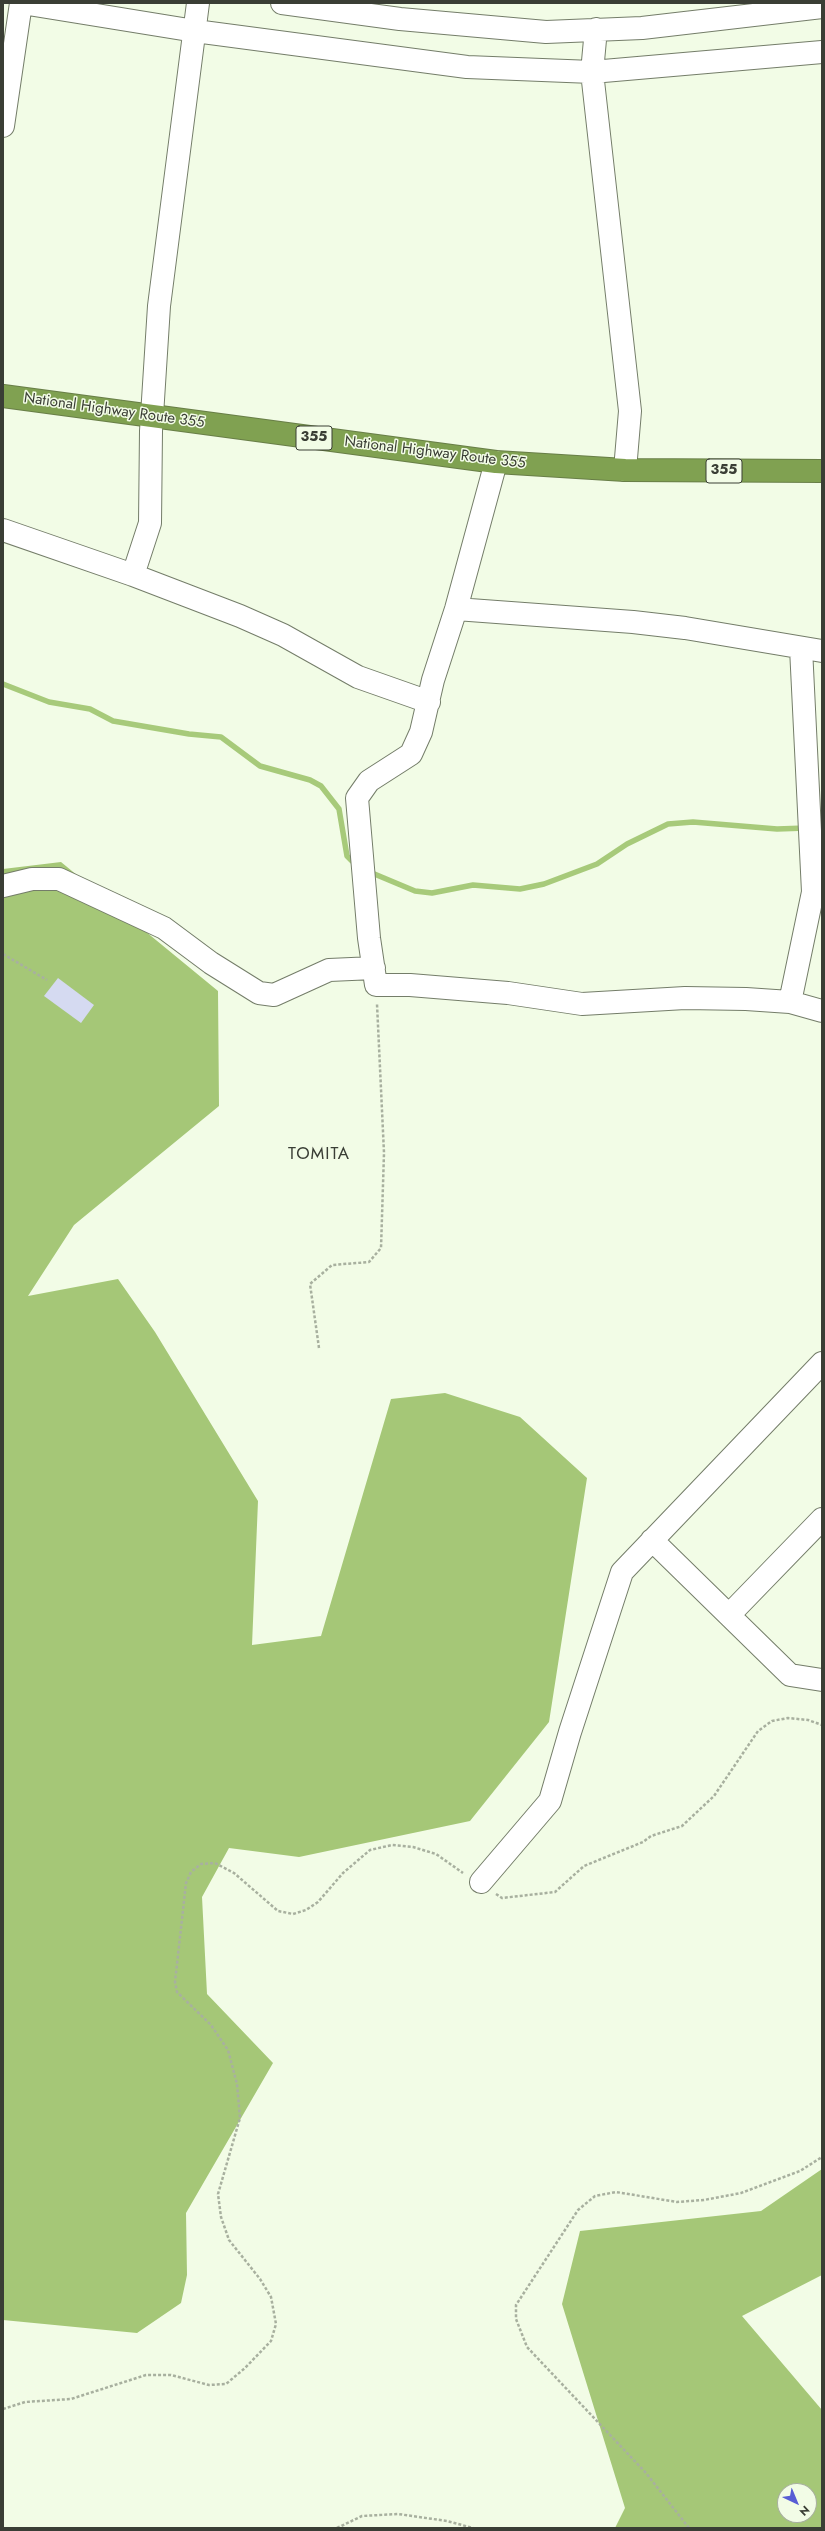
<!DOCTYPE html>
<html>
<head>
<meta charset="utf-8">
<style>
	body { margin:0 }
	#map { position:relative; width:825px; height:2531px; overflow:hidden; background:#f2fce6; font-family:Jost,sans-serif }
	canvas { display:block }
	.frame { position:absolute; inset:0; border:4px solid #3a3e35; pointer-events:none }
	.north { position:absolute; left:777px; top:2483px; width:40px; height:40px; box-sizing:border-box; background:#f2fce6; border:1px solid #a8b09f; border-radius:50%; rotate:136deg; font-size:11px; font-weight:700; line-height:16px; text-align:center; color:#3a3e35 }
	.north::after { content:''; display:block; margin:auto; width:14px; height:18px; background:#585dd4; clip-path:polygon(50% 0,100% 100%,50% 72%,0 100%) }
</style>
</head>
<body>
<div id="map">
<canvas width="825" height="2531"></canvas>
<div class="frame"></div>
<div class="north">N</div>
</div>
<script>
const ctx = document.querySelector('canvas').getContext('2d');
ctx.lineJoin = 'round';
function fill(path, color) { ctx.fillStyle = color; ctx.fill(path, 'evenodd'); }
const toPath = rows => new Path2D(rows.map(r => 'M' + r).join(''));
function strokePath(path, color, width, dash) { ctx.strokeStyle = color; ctx.lineWidth = width; ctx.lineCap = dash ? 'butt' : 'round'; ctx.setLineDash(dash || []); ctx.stroke(path); }
function write(font, color, halo, rows, align = 'center') {
  ctx.font = font + ' Jost,sans-serif'; ctx.lineWidth = 3; ctx.setLineDash([]); ctx.textBaseline = 'middle'; ctx.strokeStyle = halo; ctx.fillStyle = color; for (const [text, x, y, turn = 0] of rows) {
    ctx.save(); ctx.translate(x, y); ctx.rotate((+turn || 0) * Math.PI / 180); ctx.textAlign = isNaN(turn) ? turn : align; if (halo) ctx.strokeText(text, 0, 0); ctx.fillText(text, 0, 0); ctx.restore();
  }
}
const forest = toPath([
	[61,862,218,991,219,1106,74,1225,28,1296,118,1279,155,1332,258,1501,252,1645,321,1636,391,1399,445,1393,520,1417,587,1478,549,1722,470,1821,299,1857,229,1848,202,1897,207,1994,273,2063,186,2213,187,2275,181,2303,137,2333,3,2320,3,869],
	[822,2169,822,2275,742,2316,822,2410,822,2528,615,2528,625,2508,562,2304,580,2231,761,2211],
	[785,2491,809,2491,809,2515,785,2515]
]);
const stream = toPath([
	[3,684,49,702,90,709,113,721,189,734,221,737,260,766,310,780,321,786,339,809,347,856,352,861],
	[372,873,415,891,432,893,473,885,520,889,544,884,597,864,627,844,668,824,693,822,777,829,806,828]
]);
const building = toPath([
	[58,978,94,1005,81,1023,44,996]
]);
const path = toPath([
	[3,954,47,980],
	[319,1348,310,1284,332,1265,369,1262,381,1248,384,1153,377,1004],
	[496,1894,502,1898,555,1892,584,1866,643,1842,651,1836,682,1826,714,1796,758,1731,772,1721,788,1718,808,1720,822,1725],
	[3,2409,25,2402,71,2399,146,2375,171,2375,209,2385,226,2384,245,2368,271,2341,276,2324,271,2297,260,2279,229,2240,221,2217,218,2194,240,2118,237,2084,228,2050,211,2025,177,1992,175,1982,186,1883,191,1872,201,1864,215,1863,234,1873,278,1911,293,1914,306,1910,318,1902,343,1873,370,1850,392,1845,413,1847,436,1854,463,1873],
	[337,2528,362,2516,398,2514,447,2521,473,2528],
	[689,2528,646,2473,527,2347,516,2319,516,2305,578,2210,595,2196,616,2192,677,2202,704,2200,741,2193,800,2171,822,2157]
]);
const minor = toPath([
	[22,3,195,31,467,67,592,72,822,52],
	[282,3,400,19,546,32,642,28,822,7],
	[596,29,592,72,630,411,625,470],
	[3,126,21,3],
	[496,462,456,609,433,680,421,732,411,754,369,781,357,798,369,938,376,985,410,985,508,993,582,1004,685,998,746,999,790,1002,822,1011],
	[3,530,133,575,240,616,283,635,358,677,429,702],
	[133,575,150,523,151,431,159,306,198,3],
	[456,609,633,622,685,628,822,651],
	[3,886,32,879,59,879,164,928,211,963,259,993,274,995,329,970,374,968],
	[790,1002,813,892,801,648],
	[652,1540,790,1675,822,1680],
	[729,1615,822,1519],
	[481,1882,550,1801,570,1732,622,1572,822,1363]
]);
const highway = toPath([
	[3,396,496,462,625,470,822,471]
]);
const shields = [
	[314,438,36],
	[724,471,36]
];
const shieldNames = [
	["355",314,438],
	["355",724,471]
];
const streetNames = [
	["National Highway Route 355",114,411,8],
	["National Highway Route 355",435,453,7]
];
const quarterNames = [
	["TOMITA",319,1155]
];
fill(forest, '#a5c777');
strokePath(stream, '#a7ca7a', 5.5);
fill(building, '#d5daf1');
strokePath(minor, '#747d69', 24);
strokePath(highway, '#687e47', 24);
strokePath(path, '#a8b09f', 2.5, [3, 2]);
strokePath(minor, '#fff', 22);
strokePath(highway, '#80a151', 22);
for (const [x, y, w] of shields) { const box = new Path2D(); box.roundRect(x - w / 2, y - 12, w, 24, 3); ctx.fillStyle = '#f2fce6'; ctx.fill(box); strokePath(box, '#3a3e35', 1); }
write('bold 14px', '#3a3e35', null, shieldNames);
write('15px', '#3a3e35', '#f2fce6', streetNames);
ctx.letterSpacing = '1px';
write('17px', '#3a3e35', '#f2fce6', quarterNames);
ctx.letterSpacing = '0px';
</script>
</body>
</html>
